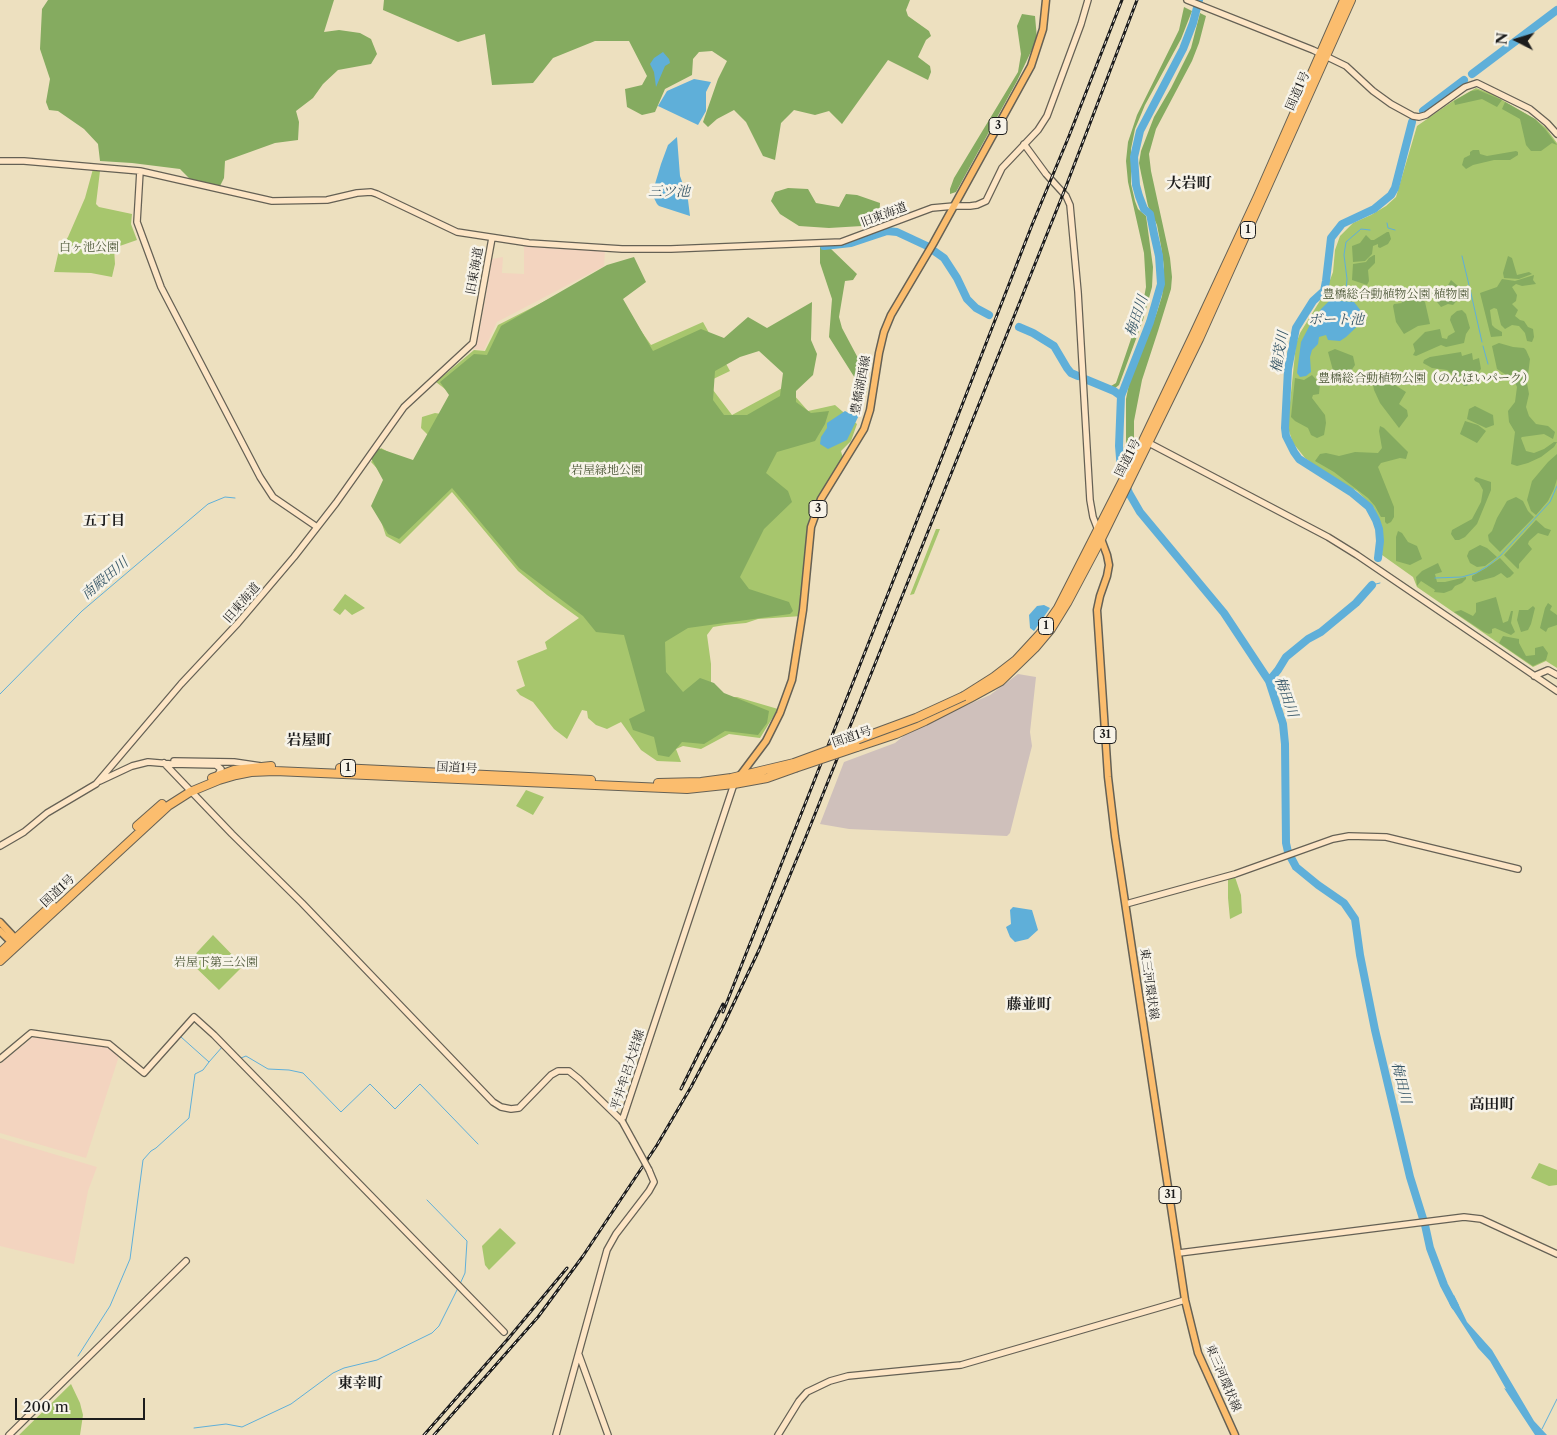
<!DOCTYPE html>
<html>
<head>
<meta charset="utf-8">
<style>
	body { margin:0 }
	#map { position:relative; width:1557px; height:1435px; overflow:hidden; background:#ede0bf; font-family:"Libre Caslon Text",serif }
	canvas { display:block }
	.north { position:absolute; left:1492px; top:15px; width:50px; height:50px; -webkit-text-stroke:4px #f7f3e8; paint-order:stroke; rotate:275deg; font-size:14px; font-weight:700; line-height:20px; text-align:center; color:#1c1c1c }
	.north::after { content:''; display:block; margin:auto; width:18px; height:22px; background:#1c1c1c; clip-path:polygon(50% 0,100% 100%,50% 72%,0 100%) }
	.scale { position:absolute; left:15px; top:1398px; width:130px; height:22px; box-sizing:border-box; border:2px solid #1c1c1c; border-top:0; padding-left:6px; font-size:15px; line-height:18px; white-space:nowrap; color:#1c1c1c; -webkit-text-stroke:4px #f7f3e8; paint-order:stroke }
</style>
</head>
<body>
<div id="map">
<canvas width="1557" height="1435"></canvas>
<div class="north">N</div>
<div class="scale">200 m</div>
</div>
<script>
const ctx = document.querySelector('canvas').getContext('2d');
ctx.lineJoin = 'round';
function fill(path, color) { ctx.fillStyle = color; ctx.fill(path, 'evenodd'); }
const toPath = rows => new Path2D(rows.map(r => 'M' + r).join(''));
function strokePath(path, color, width, dash) { ctx.strokeStyle = color; ctx.lineWidth = width; ctx.lineCap = dash ? 'butt' : 'round'; ctx.setLineDash(dash || []); ctx.stroke(path); }
function write(font, color, halo, rows, align = 'center') {
  ctx.font = font + ' "Libre Caslon Text","Noto Serif JP",serif'; ctx.lineWidth = 5; ctx.setLineDash([]); ctx.textBaseline = 'middle'; ctx.strokeStyle = halo; ctx.fillStyle = color; for (const [text, x, y, turn = 0] of rows) {
    ctx.save(); ctx.translate(x, y); ctx.rotate((+turn || 0) * Math.PI / 180); ctx.textAlign = isNaN(turn) ? turn : align; if (halo) ctx.strokeText(text, 0, 0); ctx.fillText(text, 0, 0); ctx.restore();
  }
}
const built = toPath([
	[524,246,605,251,604,266,497,322,484,350,473,349,479,334,492,259,503,257,502,273,524,274],
	[33,1037,108,1047,119,1056,86,1158,0,1133,0,1064],
	[0,1138,97,1167,88,1191,74,1264,0,1246]
]);
const industrial = toPath([
	[1018,674,1036,677,1030,732,1032,746,1010,833,1007,836,849,829,820,824,844,762,895,743,912,729,990,695]
]);
const green = toPath([
	[1476,88,1490,93,1535,119,1546,128,1557,143,1557,668,1546,661,1533,667,1417,587,1413,577,1382,555,1383,540,1382,531,1374,508,1357,491,1334,479,1305,458,1293,443,1289,431,1288,422,1296,344,1300,333,1326,291,1333,272,1335,250,1340,236,1353,223,1371,215,1386,206,1396,197,1417,126,1453,101],
	[93,169,100,171,96,204,99,207,132,214,131,224,137,240,114,248,115,264,112,277,91,273,54,272,59,250,68,237,85,198],
	[600,273,651,345,703,322,730,371,707,382,732,415,786,386,808,411,835,405,857,424,851,441,841,451,844,462,821,499,811,527,802,616,758,619,746,623,725,625,713,627,707,635,711,664,711,684,724,697,737,697,778,709,760,738,729,734,701,749,683,746,676,749,681,762,657,761,641,750,621,722,607,729,596,725,588,718,587,711,582,710,567,739,554,729,533,702,520,695,516,690,525,686,517,661,547,649,545,642,579,618,547,595,518,571,452,492,400,544,386,536,377,509,386,478,371,462,381,448,412,465,430,437,421,428,422,417,435,413,441,414,454,396,436,382,474,350,485,351,498,325],
	[936,529,940,529,914,594,910,595],
	[345,594,365,608,352,615,345,609,340,615,333,610],
	[526,790,544,797,533,815,516,806],
	[1235,877,1241,895,1242,913,1230,919,1228,898,1228,879],
	[213,935,243,966,219,990,189,961],
	[1539,1163,1557,1170,1557,1185,1549,1186,1531,1178],
	[500,1228,516,1243,489,1270,485,1265,482,1246],
	[71,1384,80,1403,83,1415,80,1435,19,1435]
]);
const forest = toPath([
	[48,0,334,0,324,32,339,30,360,33,371,39,377,54,371,64,338,70,323,84,313,98,296,111,299,122,298,140,275,143,225,161,224,178,220,186,191,180,180,169,132,163,100,161,98,144,84,129,58,111,49,110,46,102,50,79,40,49,42,9],
	[384,0,910,0,906,10,908,16,929,31,931,36,926,40,918,57,930,66,931,72,928,80,888,60,842,124,829,111,815,115,794,110,781,123,775,160,763,156,746,122,734,110,717,119,708,127,703,122,718,79,727,61,712,51,699,52,693,59,692,75,665,89,655,112,642,115,627,107,625,89,642,85,647,76,629,41,595,41,553,58,533,83,492,85,485,34,458,42,383,10],
	[1184,7,1192,11,1181,39,1145,105,1135,129,1131,149,1131,184,1135,201,1138,209,1146,216,1153,267,1152,287,1143,320,1119,385,1114,389,1111,386,1116,383,1132,336,1141,313,1146,287,1144,253,1128,182,1126,161,1128,142,1137,115,1179,30],
	[1200,13,1206,16,1199,43,1192,61,1156,129,1149,154,1151,171,1170,258,1172,277,1171,289,1158,331,1142,380,1134,421,1134,443,1126,460,1126,399,1130,379,1139,352,1149,334,1157,312,1162,296,1164,281,1164,267,1161,246,1157,225,1148,206,1141,173,1139,163,1141,151,1154,117,1171,88,1191,48],
	[1022,14,1035,16,1037,39,1017,81,956,192,950,194,950,189,954,178,1018,72,1021,54,1017,26],
	[1478,90,1502,100,1497,107,1482,99,1455,105,1454,101,1471,91],
	[1505,102,1535,119,1545,129,1557,145,1552,143,1541,151,1531,151,1526,145,1520,119,1502,109],
	[1473,150,1479,150,1480,154,1487,156,1516,151,1518,152,1518,155,1510,160,1494,160,1473,165,1466,169,1462,165,1464,158,1470,155,1470,152],
	[788,188,808,189,816,203,839,207,846,194,857,195,880,203,879,221,862,226,829,228,799,226,780,214,771,201,775,192],
	[1387,232,1389,232,1391,239,1388,244,1380,248,1378,247,1378,244,1373,246,1372,254,1365,261,1353,262,1352,246,1360,243,1366,235,1371,240,1374,240],
	[820,247,830,248,857,274,853,280,845,281,839,317,842,328,868,377,866,394,853,375,829,337,832,299,820,263],
	[1374,255,1375,255,1375,263,1368,270,1369,281,1367,285,1352,280,1353,264,1366,262,1369,258],
	[1508,256,1512,258,1517,275,1529,272,1532,274,1519,279,1504,278,1503,273],
	[634,257,646,282,623,299,653,351,701,329,724,338,748,317,767,328,812,302,811,340,817,354,813,375,796,391,796,402,811,413,829,411,825,424,815,441,777,452,766,473,788,491,792,502,764,529,740,577,749,589,789,602,793,611,790,614,688,628,665,642,666,672,683,692,700,678,714,683,724,693,769,711,767,723,758,735,725,731,704,744,682,742,669,757,658,755,654,737,633,730,629,719,645,711,624,635,596,632,583,616,519,568,452,488,399,539,388,534,371,506,383,480,371,458,378,448,413,460,449,395,440,382,474,354,487,355,501,326,607,265],
	[759,351,783,373,780,396,747,415,724,415,713,400,715,371,740,357],
	[1534,275,1533,280,1536,284,1522,286,1516,284,1512,287,1517,295,1516,301,1512,304,1518,310,1515,316,1520,320,1524,321,1528,327,1533,329,1534,337,1532,342,1527,341,1525,333,1519,326,1512,325,1505,329,1501,325,1497,309,1494,308,1490,310,1492,325,1495,328,1502,332,1502,336,1491,337,1480,293,1497,287,1502,279,1515,281],
	[1451,280,1460,288,1462,295,1453,305,1448,304,1441,307,1437,302,1439,299,1431,296,1431,290,1440,289,1448,285],
	[1405,294,1413,298,1419,297,1425,302,1430,324,1418,326,1404,334,1396,322,1393,306,1394,304,1402,303,1401,301],
	[1462,310,1466,314,1470,328,1466,334,1464,343,1446,347,1441,345,1416,356,1413,355,1415,351,1413,344,1425,332,1440,329,1442,338,1447,339,1448,336,1455,332,1450,320,1451,316,1457,311],
	[1499,343,1513,347,1524,348,1526,350,1530,359,1527,383,1529,394,1526,407,1529,416,1536,424,1548,426,1555,432,1553,439,1544,434,1522,437,1521,438,1526,451,1534,453,1544,449,1554,442,1557,442,1554,447,1541,457,1528,463,1517,466,1511,464,1515,432,1509,422,1508,411,1515,402,1517,387,1514,380,1497,369,1492,346],
	[1335,349,1353,356,1355,365,1351,371,1334,374,1328,352],
	[1461,352,1462,356,1472,353,1473,360,1479,358,1481,369,1467,386,1464,386,1456,377,1447,370,1432,368,1423,363,1424,360,1430,357],
	[1312,375,1320,384,1319,394,1313,395,1312,398,1325,415,1326,423,1324,435,1317,438,1311,435,1308,428,1295,421,1291,417,1295,378,1304,380],
	[1375,381,1389,381,1406,392,1399,404,1407,410,1408,416,1399,428,1380,403,1374,390,1373,385],
	[1475,406,1493,415,1494,425,1486,428,1467,419,1469,409],
	[1465,421,1478,425,1486,431,1477,443,1460,434],
	[1380,426,1384,428,1408,452,1406,459,1400,458,1381,463,1378,467,1394,507,1394,517,1391,522,1387,524,1385,522,1385,517,1381,517,1375,506,1368,498,1334,472,1315,461,1320,454,1326,453,1339,456,1355,452,1378,453,1382,448,1379,431],
	[1557,454,1557,479,1554,489,1548,501,1536,515,1531,511,1527,500,1532,481,1548,462],
	[1476,477,1491,482,1491,490,1477,524,1465,537,1459,540,1455,540,1451,534,1452,530,1472,519,1481,502,1483,490,1479,483,1475,481,1474,479],
	[1516,497,1523,501,1528,511,1534,517,1500,552,1489,541,1488,535,1492,531,1497,518,1507,501],
	[1536,520,1545,528,1551,530,1548,536,1538,533,1529,541,1528,544,1532,549,1519,564,1519,568,1518,569,1504,555],
	[1398,531,1402,533,1408,542,1417,546,1422,559,1410,565,1396,561,1396,537],
	[1480,545,1487,548,1497,557,1485,566,1477,567,1470,563,1467,556,1469,551],
	[1500,558,1514,573,1510,577,1507,578,1501,573,1494,577,1475,582,1472,580,1472,576,1486,568],
	[1438,563,1442,572,1435,574,1437,582,1445,582,1466,577,1466,579,1462,583,1455,586,1452,590,1444,593,1434,592,1435,590,1421,581,1417,586,1416,577,1422,571],
	[1496,597,1503,623,1508,621,1511,611,1513,611,1511,623,1515,632,1511,635,1495,628,1492,629,1492,633,1489,634,1484,632,1454,612,1461,610,1473,616,1476,612,1476,603],
	[1548,603,1552,606,1550,610,1557,615,1557,625,1548,628,1546,632,1540,628,1545,608],
	[1533,606,1535,608,1531,624,1528,630,1521,632,1517,620,1519,610,1528,610],
	[1503,636,1519,639,1519,643,1526,656,1535,655,1535,648,1543,646,1548,653,1546,660,1533,666,1499,643]
]);
const water = toPath([
	[663,52,669,59,670,63,665,66,656,87,654,72,650,64,654,58],
	[694,79,711,82,706,92,706,111,698,125,658,106,667,91],
	[677,137,680,176,685,190,687,192,690,216,659,206,657,204,652,194,661,164,668,145],
	[1330,300,1354,302,1365,316,1365,319,1346,337,1340,341,1328,340,1326,335,1319,337,1318,344,1312,350,1310,357,1311,372,1306,376,1300,377,1297,373,1301,342,1313,319,1315,320,1321,309],
	[858,410,861,411,847,440,828,449,820,444,821,437,827,428,827,423,845,411,851,414],
	[1044,605,1050,608,1034,631,1030,628,1029,615,1037,606],
	[1013,907,1032,910,1038,930,1028,939,1015,942,1010,937,1006,927,1011,924,1010,910],
	[1454,1295,1467,1322,1492,1350,1534,1421,1547,1435,1535,1435,1504,1388,1506,1389,1490,1361,1478,1348,1450,1305,1448,1299]
]);
const stream = toPath([
	[1387,223,1388,228,1395,230],
	[1462,256,1469,285],
	[1470,289,1482,342],
	[1345,302,1347,279,1344,255,1346,242,1361,229,1370,230],
	[1483,346,1488,364],
	[1435,578,1462,577,1476,573,1488,566,1501,555,1550,502,1557,486],
	[1372,585,1380,583],
	[0,694,82,611,208,504,225,497,235,498],
	[241,1058,246,1056,268,1069,289,1070,303,1073,341,1112,370,1084,395,1109,420,1084,478,1144],
	[209,1062,223,1046],
	[427,1200,467,1241,465,1273,460,1284],
	[78,1356,110,1306,130,1259,143,1160,151,1151,156,1148,189,1118,195,1074,203,1070,209,1062,181,1037],
	[194,1428,226,1424,242,1427,291,1404,333,1373,344,1368,377,1360,432,1333,439,1326,458,1288],
	[1542,1429,1557,1399]
]);
const river = toPath([
	[1199,0,1193,23,1183,49,1140,131,1134,157,1136,185,1139,196,1144,209,1150,214,1154,234,1159,256,1161,284,1150,322,1121,396,1119,446,1121,470,1129,493,1140,512,1224,613,1269,681,1283,724,1285,744,1286,843,1288,852,1296,867,1318,885,1344,903,1355,919,1360,955,1375,1030,1410,1177,1425,1225,1430,1248,1444,1285,1455,1306],
	[1472,74,1557,10],
	[1423,111,1464,80],
	[824,246,851,243,887,231,897,232,927,246,944,258,957,278,967,299,976,308,989,315],
	[1019,327,1033,333,1054,346,1067,368,1071,373,1078,376],
	[1085,379,1114,391,1121,396],
	[1378,558,1380,541,1379,529,1376,520,1369,507,1351,492,1299,459,1294,452,1286,436,1285,428,1288,369,1296,328,1313,301,1324,291,1326,281,1331,238,1342,224,1374,209,1391,195,1395,188,1412,122],
	[1269,681,1278,670,1286,657,1308,639,1321,632,1356,603,1372,585]
]);
const secondary = toPath([
	[1187,0,1313,50,1346,66,1373,91,1391,104,1413,116,1419,117,1426,115,1465,87,1477,83,1530,109,1547,123,1557,134],
	[1024,144,1046,174,1066,196,1070,205,1078,292,1090,500,1093,517,1098,530],
	[0,161,24,161,140,171,272,201,327,200,357,193,371,192,377,194,457,232,529,243,622,249,671,249,841,242,932,208,954,206,970,206,977,205,986,201,1002,168,1038,130,1047,116,1081,24,1088,0],
	[140,171,137,222,161,287,260,477,273,497,317,527],
	[1145,441,1328,537,1357,555,1557,691],
	[1534,676,1548,670,1557,675],
	[174,761,234,762,261,766],
	[164,763,232,834,302,903,493,1102,501,1107,511,1109,519,1108,551,1075,558,1071,569,1071,579,1079,622,1121],
	[100,781,132,766,148,762,171,764,216,765,221,769,218,775],
	[0,846,24,832,47,813,96,784,181,684,238,623,294,557,336,503,404,407,473,343,492,238],
	[1126,904,1235,874,1333,839,1349,836,1386,837,1518,869],
	[0,1059,31,1033,109,1044,144,1073,194,1017,214,1035,504,1332],
	[622,1121,734,784],
	[1179,1253,1464,1217,1481,1219,1557,1254],
	[579,1355,608,1435],
	[9,1435,186,1261],
	[556,1435,607,1250,616,1234,649,1191,654,1182,649,1170],
	[778,1435,799,1401,807,1392,830,1381,848,1376,961,1365,1185,1300]
]);
const primary = toPath([
	[1100,536,1107,555,1109,565,1107,576,1100,596,1097,610,1108,777,1115,836,1185,1300,1198,1353,1235,1435],
	[739,777,766,741,780,713,792,680,803,610,811,527,821,499,864,429,870,410,879,353,884,332,891,315,933,244,1031,66,1043,29,1046,0],
	[0,922,15,938,17,943],
	[0,931,11,942,16,944]
]);
const highway = toPath([
	[964,696,994,677,1016,660,1040,634,1058,608,1143,441,1193,336,1258,196,1344,0],
	[857,747,896,734,925,721,970,698,1001,681,1035,648,1051,629,1067,603,1101,539,1199,339,1351,0],
	[340,768,591,780],
	[212,778,234,770,271,766],
	[658,783,701,782,731,778,794,763],
	[137,826,162,804],
	[0,953,52,905],
	[0,961,168,806,190,792,219,780,236,775,251,772,275,771,687,789,734,784,767,778,795,768]
]);
const rail = toPath([
	[723,1012,938,467,1032,225,1069,136,1122,0],
	[681,1089,723,1004],
	[424,1435,507,1340,567,1268],
	[434,1435,538,1317,583,1256,657,1145,691,1087,722,1028,759,950,805,839,1065,189,1137,0]
]);
const secondaryBridge = toPath([
	[622,1121,649,1170]
]);
const highwayBridge = toPath([
	[794,763,916,718,964,696],
	[795,768,857,747]
]);
const shields = [
	[998,126,18],
	[1248,230,15],
	[818,509,18],
	[1046,626,15],
	[1105,735,22],
	[348,768,15],
	[1170,1195,22]
];
const shieldNames = [
	["3",998,126],
	["1",1248,230],
	["3",818,509],
	["1",1046,626],
	["31",1105,735],
	["1",348,768],
	["31",1170,1195]
];
const streetNames = [
	["国道1号",1298,91,-66],
	["旧東海道",884,215,-21],
	["旧東海道",475,271,-80],
	["豊橋湖西線",861,385,-79],
	["国道1号",1128,458,-63],
	["旧東海道",242,603,-49],
	["国道1号",852,737,-19],
	["国道1号",457,768,3],
	["国道1号",58,891,-43],
	["東三河環状線",1149,984,82],
	["平井牟呂大岩線",628,1070,-72],
	["東三河環状線",1223,1378,67]
];
const parkNames = [
	["白ヶ池公園",89,248],
	["豊橋総合動植物公園 植物園",1396,295],
	["豊橋総合動植物公園（のんほいパーク）",1426,379],
	["岩屋緑地公園",607,471],
	["岩屋下第三公園",216,963]
];
const waterNames = [
	["三ツ池",669,192],
	["梅田川",1137,316,-71],
	["ボート池",1336,320],
	["権茂川",1280,352,-80],
	["南殿田川",105,579,-40],
	["梅田川",1286,697,70],
	["梅田川",1401,1083,76]
];
const neighbourhoodNames = [
	["五丁目",104,521]
];
const quarterNames = [
	["大岩町",1189,184],
	["岩屋町",309,741],
	["藤並町",1029,1005],
	["高田町",1492,1105],
	["東幸町",360,1384]
];
fill(built, '#f3d4bf');
fill(industrial, '#cfc0bb');
fill(green, '#a7c66d');
fill(forest, '#85ab60');
fill(water, '#5fafd9');
strokePath(stream, '#5fafd9', 1);
strokePath(river, '#5fafd9', 8);
strokePath(secondary, '#656155', 8);
strokePath(primary, '#656155', 9);
strokePath(highway, '#656155', 10);
strokePath(secondary, '#fde5c5', 5.5);
strokePath(primary, '#fbbd6e', 6);
strokePath(highway, '#fbbd6e', 8);
strokePath(rail, '#1c1c1c', 3);
strokePath(rail, '#f7f3e8', 1, [4]);
strokePath(secondaryBridge, '#656155', 8, []);
strokePath(highwayBridge, '#656155', 10, []);
strokePath(secondaryBridge, '#fde5c5', 5.5);
strokePath(highwayBridge, '#fbbd6e', 8);
for (const [x, y, w] of shields) { const box = new Path2D(); box.roundRect(x - w / 2, y - 8.5, w, 17, 4); ctx.fillStyle = '#f7f3e8'; ctx.fill(box); strokePath(box, '#1c1c1c', 1); }
write('bold 11px', '#1c1c1c', null, shieldNames);
write('12px', '#1c1c1c', '#f7f3e8', streetNames);
write('12px', '#4d5838', '#f7f3e8', parkNames);
write('italic 14px', '#375768', '#f7f3e8', waterNames);
write('bold 14px', '#1c1c1c', '#f7f3e8', neighbourhoodNames);
write('bold 15px', '#1c1c1c', '#f7f3e8', quarterNames);
</script>
</body>
</html>
